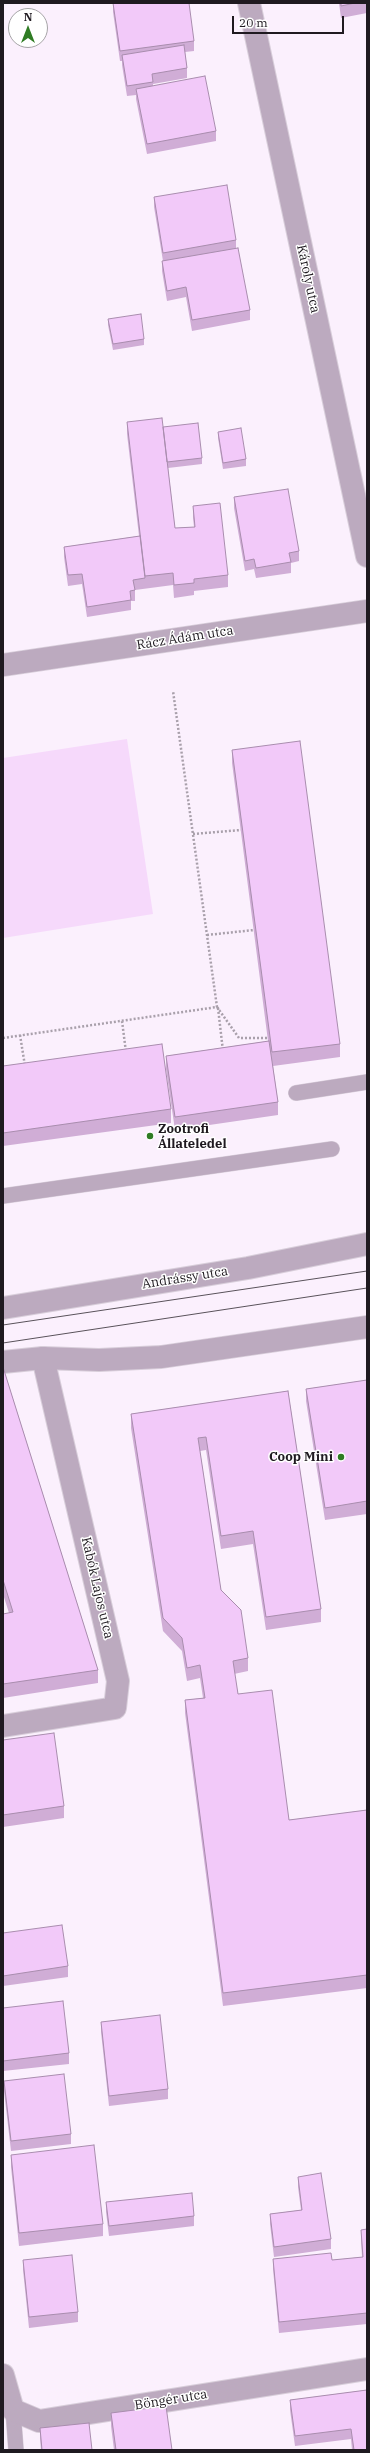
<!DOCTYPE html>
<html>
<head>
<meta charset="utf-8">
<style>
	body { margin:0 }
	#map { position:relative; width:370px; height:2453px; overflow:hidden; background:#fbf0fd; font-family:"IBM Plex Serif",serif }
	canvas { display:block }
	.frame { position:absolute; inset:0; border:4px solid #1f1a20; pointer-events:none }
	.north { position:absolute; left:8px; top:8px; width:40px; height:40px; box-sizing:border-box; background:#fff; border:1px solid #a5a3a6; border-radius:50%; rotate:0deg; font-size:11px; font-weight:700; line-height:16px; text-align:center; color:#1f1a20 }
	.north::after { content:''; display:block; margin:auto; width:14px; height:18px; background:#2f7c24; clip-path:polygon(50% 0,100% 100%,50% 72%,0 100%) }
	.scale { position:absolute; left:232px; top:16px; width:112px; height:18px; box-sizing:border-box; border:2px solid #1f1a20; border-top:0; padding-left:5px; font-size:12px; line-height:14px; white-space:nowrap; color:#1f1a20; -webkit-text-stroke:3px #fff; paint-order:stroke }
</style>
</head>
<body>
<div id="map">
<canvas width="370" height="2453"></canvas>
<div class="frame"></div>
<div class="north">N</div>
<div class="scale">20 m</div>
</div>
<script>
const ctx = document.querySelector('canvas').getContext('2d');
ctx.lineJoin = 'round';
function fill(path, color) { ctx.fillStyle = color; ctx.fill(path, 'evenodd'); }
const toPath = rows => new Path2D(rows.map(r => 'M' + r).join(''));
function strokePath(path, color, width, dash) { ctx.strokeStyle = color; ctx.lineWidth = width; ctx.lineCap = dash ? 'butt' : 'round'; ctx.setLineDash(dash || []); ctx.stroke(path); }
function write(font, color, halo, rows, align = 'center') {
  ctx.font = font + ' "IBM Plex Serif",serif'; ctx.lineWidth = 3; ctx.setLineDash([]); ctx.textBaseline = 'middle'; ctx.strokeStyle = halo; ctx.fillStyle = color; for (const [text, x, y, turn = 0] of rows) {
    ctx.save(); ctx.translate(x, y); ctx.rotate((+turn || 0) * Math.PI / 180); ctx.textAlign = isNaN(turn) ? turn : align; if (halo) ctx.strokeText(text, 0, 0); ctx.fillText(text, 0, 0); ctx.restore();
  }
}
const green = toPath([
	[127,739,153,914,3,938,3,758]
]);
const path = toPath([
	[193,834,241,830],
	[207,935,254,930],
	[217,1007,239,1038,268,1038],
	[218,1008,223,1051],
	[122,1021,126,1052],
	[20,1035,25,1066],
	[3,1038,217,1007,173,691]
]);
const service = toPath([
	[296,1093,367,1082],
	[3,1196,332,1149],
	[13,2410,16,2450]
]);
const minor = toPath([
	[249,3,367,556],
	[3,665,367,611],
	[3,1726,115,1708,118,1681,43,1358],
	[3,2375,13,2410,39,2421,367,2369]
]);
const tertiary = toPath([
	[3,1308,248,1268,367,1244],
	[3,1362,43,1358,99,1360,161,1357,367,1327]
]);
const tram = toPath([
	[3,1325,367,1271],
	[3,1343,367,1288]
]);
const wall = toPath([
	[113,3,194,41,194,51,185,52,187,68,187,78,153,84,153,86,216,131,216,141,147,154,136,99,136,95,127,96,122,65,122,61,120,61,113,12],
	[339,3,367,3,367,13,341,18],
	[154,197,236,240,236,248,250,310,250,320,192,331,186,297,167,301,162,271,162,261,163,261,154,207],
	[108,319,144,339,144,345,113,350,108,325],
	[127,422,163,427,202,458,202,464,168,468,175,528,194,527,193,518,193,506,228,575,228,587,194,591,194,595,174,598,173,585,135,590,135,601,131,601,131,610,87,617,82,584,68,586,64,557,64,547,139,536,127,434],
	[218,432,246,459,246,466,223,469,218,438],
	[234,497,299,551,299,561,291,563,291,573,256,578,254,569,245,571,234,508],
	[232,750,340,1044,340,1057,273,1066,278,1102,278,1115,175,1130,166,1069,166,1056,268,1041,232,763],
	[3,1066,171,1109,171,1123,3,1146],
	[3,1367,98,1670,98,1683,3,1698,3,1614,9,1613,3,1594],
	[367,1380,367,1514,325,1520,306,1401,306,1389],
	[288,1391,321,1609,321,1622,266,1630,253,1544,221,1549,206,1450,200,1451,221,1590,248,1658,248,1671,234,1674,238,1694,289,1820,367,1810,367,1988,223,2006,185,1713,185,1700,203,1698,200,1678,187,1681,182,1651,163,1631,131,1428,131,1414],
	[3,1740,64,1806,64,1818,3,1827],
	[3,1933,68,1966,68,1977,3,1986],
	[3,2008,69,2053,69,2064,3,2071],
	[101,2022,168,2089,168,2099,109,2106,101,2032],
	[4,2081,71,2134,71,2144,11,2151,4,2091],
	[11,2155,103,2224,103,2236,19,2246,11,2167],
	[298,2177,331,2239,331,2249,274,2257,270,2224,270,2214,301,2210,298,2187],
	[106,2202,194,2216,194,2226,109,2236,106,2212],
	[367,2229,367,2324,279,2333,273,2269,273,2259,332,2260,362,2257,361,2240,361,2230],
	[23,2260,78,2312,78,2322,29,2328,23,2270],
	[367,2390,367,2450,352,2450,351,2439,295,2446,290,2410,290,2400],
	[111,2413,172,2450,114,2450,111,2426],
	[40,2428,92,2450,41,2450,40,2438]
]);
const building = toPath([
	[113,3,189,3,194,41,120,51,113,3],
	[341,3,355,3,341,6,341,3],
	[184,45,187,68,152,74,153,82,127,86,122,55,184,45],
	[205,76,216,131,147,144,136,89,205,76],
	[227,185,236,240,163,253,154,197,227,185],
	[238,248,250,310,192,320,186,287,167,291,162,261,238,248],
	[141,314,144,339,113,344,108,319,141,314],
	[162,418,175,528,195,527,193,506,220,503,228,575,194,579,194,583,174,585,173,573,145,576,127,422,162,418],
	[198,423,202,458,167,462,163,427,198,423],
	[241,428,246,459,223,463,218,432,241,428],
	[288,489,299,551,289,553,291,562,256,568,254,559,245,561,234,497,288,489],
	[140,536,145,578,133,580,135,590,130,591,131,600,87,607,82,574,68,575,64,547,140,536],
	[300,741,340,1044,272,1052,232,750,300,741],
	[269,1041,278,1102,175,1117,166,1056,269,1041],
	[162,1044,171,1109,3,1133,3,1066,162,1044],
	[3,1367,98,1670,3,1684,3,1614,13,1612,3,1580,3,1367],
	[367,1380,367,1501,325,1508,306,1389,367,1380],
	[288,1391,321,1609,266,1617,253,1531,221,1536,206,1437,198,1438,221,1590,241,1610,248,1658,233,1661,238,1694,272,1690,289,1820,367,1810,367,1975,223,1993,185,1700,205,1698,200,1665,187,1668,182,1638,163,1618,131,1414,288,1391],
	[54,1733,64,1806,3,1815,3,1740,54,1733],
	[62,1925,68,1966,3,1976,3,1933,62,1925],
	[63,2001,69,2053,3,2061,3,2008,63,2001],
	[160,2015,168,2089,109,2096,101,2022,160,2015],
	[64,2074,71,2134,11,2141,4,2081,64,2074],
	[94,2145,103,2224,19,2233,11,2155,94,2145],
	[321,2173,331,2239,274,2247,270,2214,302,2210,298,2177,321,2173],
	[192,2193,194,2216,109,2226,106,2202,192,2193],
	[367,2229,367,2313,279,2322,273,2259,331,2253,332,2260,363,2257,361,2230,367,2229],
	[72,2255,78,2312,29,2317,23,2260,72,2255],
	[367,2390,367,2450,354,2450,351,2429,295,2436,290,2400,367,2390],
	[166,2406,172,2450,116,2450,111,2413,166,2406],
	[89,2423,92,2450,42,2450,40,2428,89,2423]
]);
const markers = [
	[150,1136,4,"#2f7c24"],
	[341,1457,4,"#2f7c24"]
];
const streetNames = [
	["Károly utca",308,279,78],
	["Rácz Ádám utca",185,638,-9],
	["Andrássy utca",185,1278,-9],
	["Kabók Lajos utca",97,1588,77],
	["Böngér utca",171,2400,-9]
];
const poiNames = [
	["Zootrofi",158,1129],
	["Állateledel",158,1144],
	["Coop Mini",333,1457,"right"]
];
fill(green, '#f6d9fb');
strokePath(service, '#d8ceda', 16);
strokePath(minor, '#d8ceda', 24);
strokePath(tertiary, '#d8ceda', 24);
strokePath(path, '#a9a0ab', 2.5, [2, 2]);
strokePath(service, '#bcaabf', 15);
strokePath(minor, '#bcaabf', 22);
strokePath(tertiary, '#bcaabf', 22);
strokePath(tram, '#59525a', 1);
fill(wall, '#d0add6');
fill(building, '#f2c9f9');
strokePath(building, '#a98dae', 1);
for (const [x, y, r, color] of markers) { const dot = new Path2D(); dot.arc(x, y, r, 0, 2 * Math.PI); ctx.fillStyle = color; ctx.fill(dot); strokePath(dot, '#fff', 1.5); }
write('13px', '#1f1a20', '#fff', streetNames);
write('bold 13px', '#1f1a20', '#fff', poiNames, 'left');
</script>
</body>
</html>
